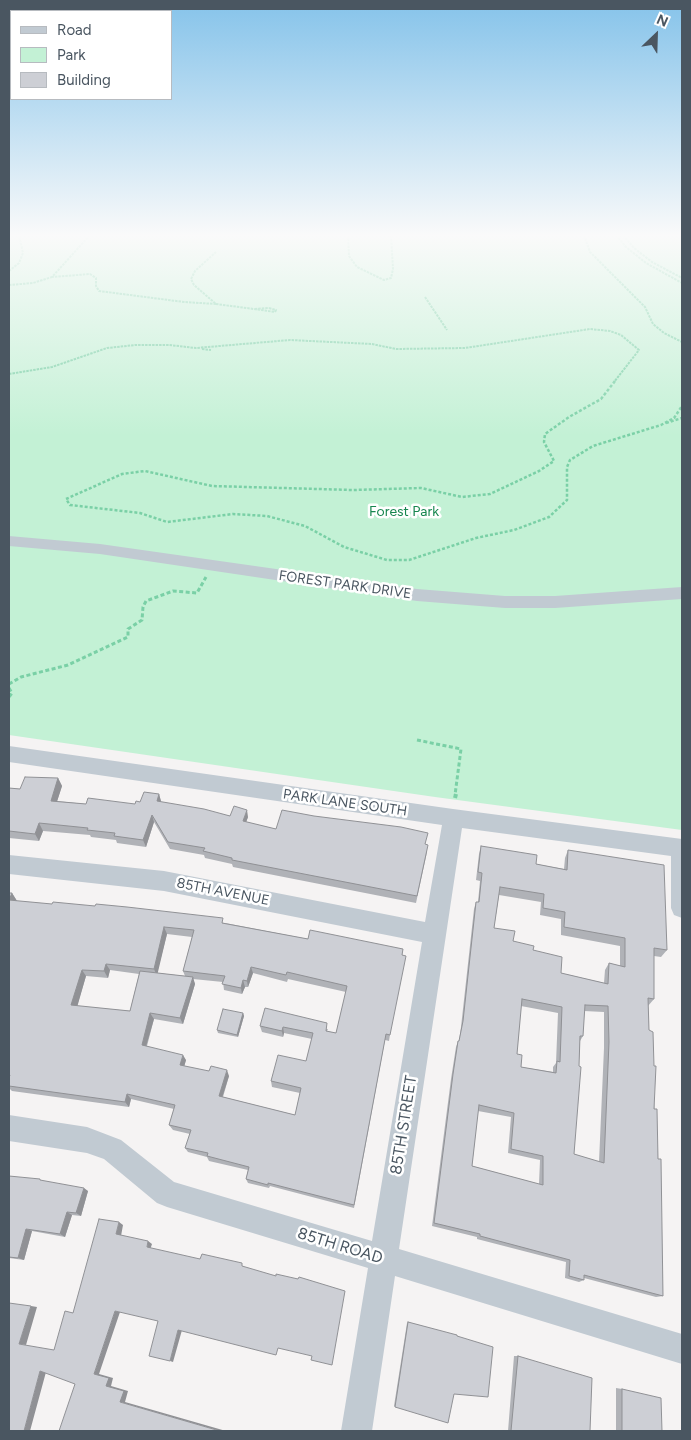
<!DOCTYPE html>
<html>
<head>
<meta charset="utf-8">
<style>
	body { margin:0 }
	#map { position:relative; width:691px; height:1440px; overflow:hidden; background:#f5f3f3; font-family:Figtree,sans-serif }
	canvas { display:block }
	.frame { position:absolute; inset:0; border:10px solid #4a5661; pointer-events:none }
	.legend { position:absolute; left:10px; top:10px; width:162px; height:90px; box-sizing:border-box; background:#fff; border:1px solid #b7bbc0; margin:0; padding:6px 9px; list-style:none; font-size:15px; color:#4a5661 }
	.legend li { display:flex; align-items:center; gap:10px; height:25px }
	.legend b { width:25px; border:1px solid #b7bbc0 }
	.north { position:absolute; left:631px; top:10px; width:50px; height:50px; -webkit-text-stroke:4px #fff; paint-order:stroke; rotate:24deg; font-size:14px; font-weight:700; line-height:20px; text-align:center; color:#4a5661 }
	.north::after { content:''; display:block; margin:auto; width:18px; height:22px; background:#4a5661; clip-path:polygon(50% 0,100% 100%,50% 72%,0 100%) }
</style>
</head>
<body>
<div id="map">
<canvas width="691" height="1440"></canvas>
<div class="frame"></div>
<ul class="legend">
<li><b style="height:6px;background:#c1cad2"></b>Road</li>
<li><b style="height:14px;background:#c3f1d5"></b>Park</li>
<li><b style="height:14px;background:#cdcfd5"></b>Building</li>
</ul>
<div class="north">N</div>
</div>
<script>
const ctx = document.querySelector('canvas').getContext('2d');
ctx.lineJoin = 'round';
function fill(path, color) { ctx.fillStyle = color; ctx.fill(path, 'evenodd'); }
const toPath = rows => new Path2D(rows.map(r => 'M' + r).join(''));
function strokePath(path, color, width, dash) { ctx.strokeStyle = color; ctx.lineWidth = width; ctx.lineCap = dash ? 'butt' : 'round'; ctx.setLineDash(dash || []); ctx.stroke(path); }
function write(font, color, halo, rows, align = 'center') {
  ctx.font = font + ' Figtree,sans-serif'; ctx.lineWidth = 5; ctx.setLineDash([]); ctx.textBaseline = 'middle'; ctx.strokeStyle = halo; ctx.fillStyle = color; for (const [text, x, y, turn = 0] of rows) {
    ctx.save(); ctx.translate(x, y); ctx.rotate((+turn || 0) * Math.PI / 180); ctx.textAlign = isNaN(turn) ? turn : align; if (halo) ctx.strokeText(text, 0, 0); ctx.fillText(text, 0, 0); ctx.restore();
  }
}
const green = toPath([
	[9,235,682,235,682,830,435,797,9,735]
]);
const pathFar3 = toPath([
	[90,235,52,277,90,274,96,278,96,286,99,291,184,302,216,304,194,285,191,279,195,271,216,252],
	[348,235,349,256,357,267,384,280,391,278,393,269,391,235],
	[584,235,590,252,645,307,653,324,664,333,682,342],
	[616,235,626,247,646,263,682,283],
	[623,235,634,248,652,262,682,278],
	[9,271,19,263,23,253,19,235],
	[9,285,33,283,52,277],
	[425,297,447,330],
	[216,304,254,309],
	[269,308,276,310,275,312,254,309,269,308],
	[202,349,211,350],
	[9,374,52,367,107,348,135,345,169,345,196,348,290,340,372,344,396,349,465,348,590,329,610,331,621,335,639,350,614,382]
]);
const pathFar2 = toPath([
	[615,381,601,399,569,417,545,434,544,442,554,461,539,471,490,494,462,497,421,488,353,490,212,486,145,471,122,474,66,499,70,505,140,513,167,522,233,514,267,516,305,526,344,547,387,560,409,560,476,538,514,530,549,517,567,500,567,467,570,460,593,446,661,425,674,418,682,406],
	[666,423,682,418]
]);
const pathFar1 = toPath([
	[9,684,21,677,68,665,128,637,128,629,142,620,143,607,146,601,173,591,197,593,206,577],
	[9,688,12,693,9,697],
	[417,740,461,749,455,795]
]);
const path = toPath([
	[455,798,456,794]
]);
const minor = toPath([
	[9,536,100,544,417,589,505,596,555,596,682,587,682,599,555,608,505,608,417,601,100,554,9,546,9,536],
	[9,746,453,809,682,839,682,918,674,915,671,908,671,856,462,828,399,1249,682,1334,682,1364,395,1276,372,1431,341,1431,368,1268,167,1207,157,1203,104,1159,87,1153,9,1141,9,1115,87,1127,121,1140,174,1182,372,1241,422,942,164,891,9,874,9,855,164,871,425,922,442,825,9,762,9,746]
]);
const wall = toPath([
	[58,778,62,786,57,801,86,804,135,804,159,794,161,802,230,816,248,817,246,822,276,829,426,845,427,852,416,903,233,867,232,864,205,858,204,855,170,849,154,822,146,847,117,843,116,840,91,837,90,835,43,831,39,841,9,838,9,788,20,789],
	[481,846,536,864,564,869,565,858,568,850,667,950,661,957,654,956,654,999,648,1006,649,1030,658,1159,663,1296,656,1297,584,1278,584,1280,579,1282,565,1278,566,1262,477,1239,477,1237,432,1226,451,1079,456,1047,458,1041,459,1041,461,1027,474,909,476,902,478,902,480,881,476,880,479,854],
	[499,895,541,902,540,915,561,919,561,935,620,946,620,966,609,963,605,970,604,983,561,973,533,950,513,941,494,928],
	[521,1006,558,1013,556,1063,553,1067,553,1072,521,1067,517,1054],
	[584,1011,604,1012,604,1048,599,1162,574,1154,580,1041,583,1036],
	[478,1111,511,1117,508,1153,540,1160,539,1184,472,1166],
	[9,893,12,893,17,901,225,923,308,939,403,949,389,1041,385,1040,354,1208,270,1186,269,1188,248,1183,246,1179,248,1170,209,1161,207,1157,188,1152,185,1148,190,1134,173,1130,169,1125,174,1109,131,1099,129,1107,12,1091,9,1088],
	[167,934,192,937,183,971,185,976,157,973],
	[110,970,139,974,130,1011,77,1006,86,976,108,978],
	[253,973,287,982,288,979,346,992,336,1033,327,1031,328,1029,260,1026,262,1032,283,1037,284,1033,312,1039,306,1061,271,1081,272,1087,300,1093,295,1115,223,1097,229,1076,184,1066,186,1060,147,1046,154,1019,183,1024,195,984,193,979,223,982,224,990,242,994,245,987,248,987],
	[243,1013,244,1016,238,1037,218,1033,217,1030],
	[9,1176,44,1181,88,1191,81,1216,72,1215,65,1237,32,1231,24,1260,9,1258],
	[408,1322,457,1336,454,1394,395,1407,394,1406,407,1323],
	[514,1356,518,1356,590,1431,508,1431],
	[616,1388,622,1389,662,1431,616,1431]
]);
const shadedWall = toPath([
	[58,778,62,786,55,808,51,801],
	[159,794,161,801,159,809,157,801],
	[247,810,248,817,244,828,243,821],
	[152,815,154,822,146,847,143,840],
	[39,823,43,831,39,841,35,834],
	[12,893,17,901,9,900],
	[164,927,167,934,157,976,154,969],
	[106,964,110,970,108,978,104,971],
	[251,967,253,973,248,987,247,981],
	[82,970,86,976,76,1011,71,1005],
	[193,977,195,984,183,1024,180,1018],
	[243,980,245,987,242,994,241,988],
	[150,1013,154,1019,145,1050,142,1045],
	[243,1013,244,1016,238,1037,237,1035],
	[283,1027,284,1033,283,1037,282,1031],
	[183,1055,186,1060,183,1071,180,1065],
	[227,1070,229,1076,221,1101,219,1096],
	[127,1094,131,1099,129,1107,125,1102],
	[84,1188,88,1191,81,1216,76,1213],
	[67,1212,72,1215,65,1237,60,1234],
	[119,1222,123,1225,121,1236,116,1234],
	[26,1229,32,1231,24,1260,18,1258],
	[148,1241,152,1244,150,1250,147,1247],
	[31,1306,37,1307,26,1345,19,1344],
	[115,1311,120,1312,99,1374,113,1378,111,1386,128,1391,125,1402,226,1431,220,1431,120,1402,94,1374],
	[178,1330,182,1330,173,1362,170,1361],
	[40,1371,46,1372,30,1431,24,1431]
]);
const building = toPath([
	[25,777,58,778,51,801,86,804,88,798,135,804,136,801,140,802,144,792,159,794,157,801,204,809,230,816,234,806,247,810,243,821,276,829,282,810,314,816,401,827,428,833,425,844,428,845,417,896,232,860,232,858,203,851,205,848,168,842,152,815,143,840,114,836,115,833,87,830,88,828,39,823,35,834,9,831,9,788,20,789,25,777],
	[481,846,537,855,536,864,567,870,568,850,664,865,667,950,654,948,654,999,648,998,649,1030,653,1032,654,1066,656,1066,654,1109,657,1109,658,1159,661,1159,663,1296,584,1275,584,1280,569,1276,570,1260,480,1236,480,1234,434,1223,453,1074,458,1041,459,1041,463,1021,476,902,479,902,482,873,478,872,481,846],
	[500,887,544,894,543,908,565,912,564,927,625,938,625,967,609,963,608,984,561,973,562,957,533,950,534,946,513,941,515,931,494,928,500,887],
	[522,999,562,1007,560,1062,557,1061,556,1073,521,1067,522,1055,517,1054,522,999],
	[585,1005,608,1006,609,1042,604,1163,574,1154,581,1067,579,1066,580,1036,583,1036,585,1005],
	[479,1105,514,1113,511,1149,543,1156,543,1185,472,1166,479,1105],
	[9,893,12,893,9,900,52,904,53,902,95,906,96,904,127,907,223,918,222,923,308,939,310,930,403,949,402,955,406,956,390,1035,386,1034,354,1205,268,1183,268,1185,246,1179,249,1167,207,1156,208,1153,185,1148,191,1130,169,1125,175,1105,127,1094,125,1102,9,1086,9,1078,10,1075,9,1075,9,893],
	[164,927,194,930,183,971,225,976,222,984,241,988,243,980,247,981,251,967,286,975,287,972,347,986,336,1033,326,1031,327,1023,265,1008,260,1026,282,1031,283,1027,313,1033,306,1061,278,1055,271,1081,301,1088,295,1115,219,1096,227,1070,211,1066,209,1071,180,1065,183,1055,142,1045,150,1013,180,1018,193,977,140,971,130,1011,71,1005,82,970,104,971,106,964,154,969,164,927],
	[223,1009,243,1013,237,1035,217,1030,223,1009],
	[9,1176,40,1179,40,1180,84,1188,76,1213,67,1212,60,1234,26,1229,18,1258,9,1257,9,1176],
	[99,1219,119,1222,116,1234,148,1241,147,1247,200,1259,202,1254,242,1263,242,1266,276,1276,276,1274,298,1279,299,1277,345,1291,332,1365,311,1360,312,1356,278,1348,276,1355,178,1330,170,1361,149,1356,158,1321,115,1311,94,1374,109,1378,106,1386,124,1391,120,1402,220,1431,59,1431,75,1384,40,1371,24,1431,9,1431,9,1303,31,1306,19,1344,54,1350,65,1311,73,1313,99,1219],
	[408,1322,457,1335,457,1336,493,1347,488,1397,454,1394,448,1423,395,1407,408,1322],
	[518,1356,592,1378,590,1431,511,1431,518,1356],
	[622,1389,661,1398,662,1431,622,1431,622,1389]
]);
const parkNames = [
	["Forest Park",404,512]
];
const streetNames = [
	["FOREST PARK DRIVE",345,585,8],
	["PARK LANE SOUTH",345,803,8],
	["85TH AVENUE",223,892,11]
];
const nearStreetnames = [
	["85TH STREET",404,1125,-81],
	["85TH ROAD",340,1246,17]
];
fill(green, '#c3f1d5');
strokePath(pathFar3, '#7ad0a6', 2, [2.5, 1]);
strokePath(pathFar2, '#7ad0a6', 2.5, [3, 2]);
strokePath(pathFar1, '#7ad0a6', 3, [4, 2.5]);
strokePath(path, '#7ad0a6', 4, [4.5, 3]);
fill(minor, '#c1cad2');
fill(wall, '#b0b2b7');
fill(shadedWall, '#909195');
fill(building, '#cdcfd5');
strokePath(building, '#909195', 1);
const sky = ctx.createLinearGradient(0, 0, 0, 436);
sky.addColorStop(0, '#85c3ea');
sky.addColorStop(0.54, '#fafafa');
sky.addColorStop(1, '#fafafa00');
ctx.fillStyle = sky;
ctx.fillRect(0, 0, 691, 436);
write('14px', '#17864f', '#fff', parkNames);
write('14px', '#4a5661', '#fff', streetNames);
write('16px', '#4a5661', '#fff', nearStreetnames);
</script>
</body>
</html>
